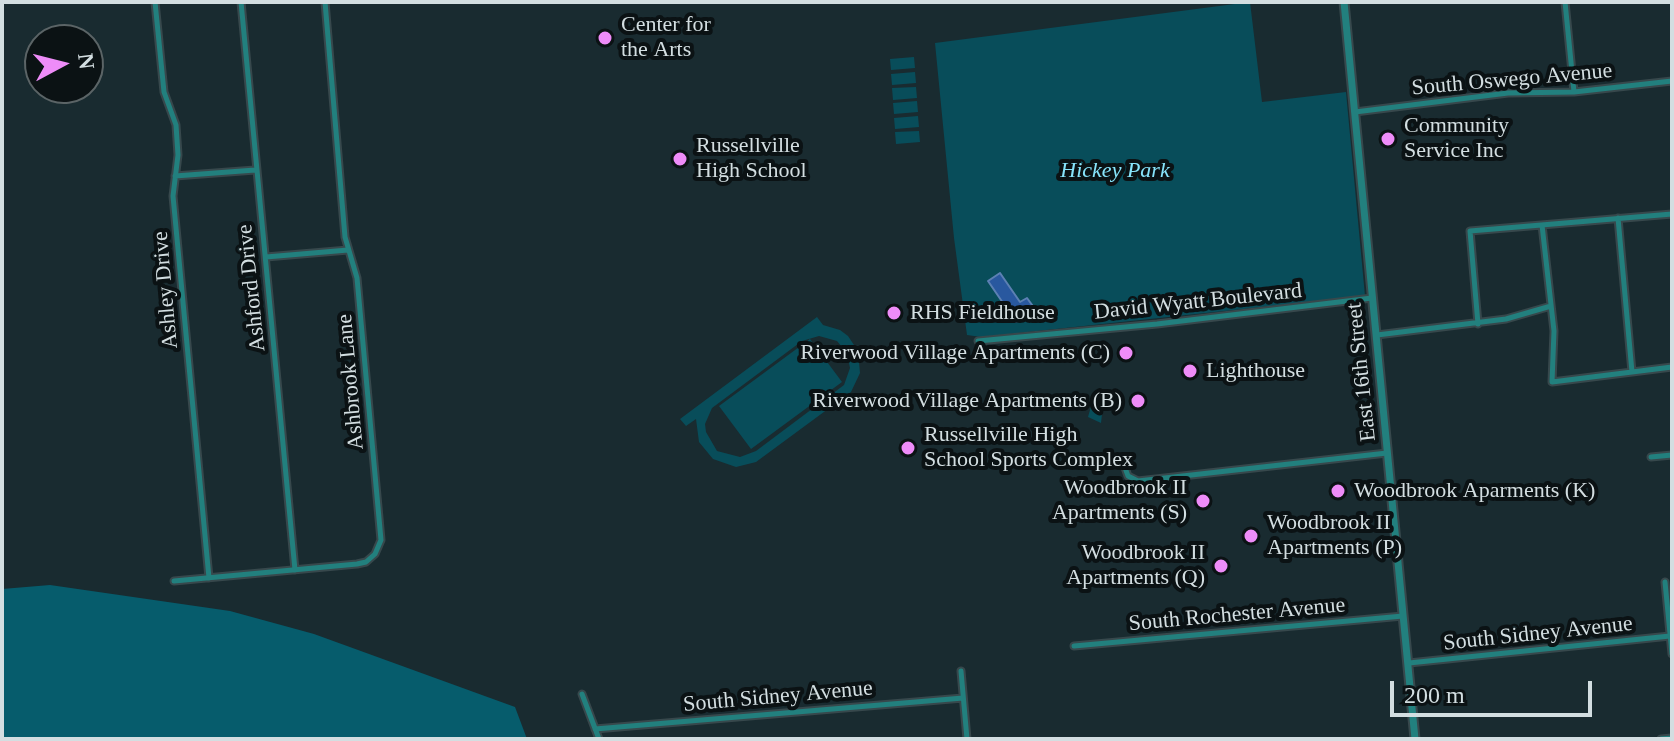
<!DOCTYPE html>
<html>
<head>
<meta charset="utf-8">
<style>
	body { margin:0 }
	#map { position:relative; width:1674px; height:741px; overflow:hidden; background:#192b30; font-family:Georgia,serif }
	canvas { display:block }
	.frame { position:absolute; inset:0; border:4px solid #d3dee1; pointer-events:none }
	.north { position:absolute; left:24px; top:24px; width:80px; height:80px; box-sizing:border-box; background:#0b1214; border:2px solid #5b6466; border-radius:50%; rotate:83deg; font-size:22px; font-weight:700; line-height:32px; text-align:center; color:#d3dee1 }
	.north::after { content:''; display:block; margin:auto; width:28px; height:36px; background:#ee8cf8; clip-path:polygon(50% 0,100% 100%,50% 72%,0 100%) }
	.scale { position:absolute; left:1390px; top:681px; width:202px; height:36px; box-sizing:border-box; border:4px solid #d3dee1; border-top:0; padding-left:10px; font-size:24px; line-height:28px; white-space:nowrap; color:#d3dee1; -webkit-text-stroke:6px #0b1214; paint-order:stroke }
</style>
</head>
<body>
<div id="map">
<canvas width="1674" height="741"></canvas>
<div class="frame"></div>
<div class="north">N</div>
<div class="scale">200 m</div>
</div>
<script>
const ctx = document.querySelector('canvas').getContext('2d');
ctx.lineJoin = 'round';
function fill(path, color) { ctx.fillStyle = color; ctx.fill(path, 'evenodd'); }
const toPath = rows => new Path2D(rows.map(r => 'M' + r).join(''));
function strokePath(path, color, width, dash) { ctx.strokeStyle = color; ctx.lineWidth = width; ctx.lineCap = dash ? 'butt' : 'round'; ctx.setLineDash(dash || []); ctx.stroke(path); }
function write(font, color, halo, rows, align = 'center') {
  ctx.font = font + ' Georgia,serif'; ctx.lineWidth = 8; ctx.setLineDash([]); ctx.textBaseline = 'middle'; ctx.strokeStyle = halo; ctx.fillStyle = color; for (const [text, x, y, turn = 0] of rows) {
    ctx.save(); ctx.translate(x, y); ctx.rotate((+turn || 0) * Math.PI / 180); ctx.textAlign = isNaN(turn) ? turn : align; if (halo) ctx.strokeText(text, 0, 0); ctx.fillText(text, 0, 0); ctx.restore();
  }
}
const green = toPath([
	[1250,2,1262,102,1346,92,1365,296,981,337,967,335,954,238,935,43],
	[914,57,915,68,891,70,890,59],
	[915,72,916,83,892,85,891,74],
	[916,87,917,98,893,100,892,88],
	[917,101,918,112,894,114,893,103],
	[918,116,919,127,895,129,894,118],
	[919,131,920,142,896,144,895,132],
	[817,317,823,325,840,330,848,336,858,351,860,373,851,392,756,462,736,467,713,459,699,442,696,419,686,426,680,419],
	[819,336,837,341,847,353,850,368,844,385,756,451,740,457,717,451,706,432,705,424,712,408,802,341],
	[810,339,842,382,751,449,719,406],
	[1094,396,1104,396,1101,423,1088,417]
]);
const forest = toPath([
	[50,585,230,611,314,634,515,707,527,739,2,739,2,589]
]);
const water = toPath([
	[1000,273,1020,302,1027,298,1035,309,1016,322,988,281,1000,273]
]);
const minor = toPath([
	[155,2,164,92,176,125,178,155,173,196,209,578],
	[241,2,295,570],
	[1565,2,1574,92],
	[1355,112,1508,93,1574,92,1672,81],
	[175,176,255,170],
	[1618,218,1632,372],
	[1542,225,1554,331,1552,382,1672,367],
	[266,257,348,250],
	[1478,324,1470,231,1672,214],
	[1377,335,1506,319,1551,306],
	[978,341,1157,324,1372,298],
	[1651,457,1672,455],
	[1123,462,1128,476,1138,481,1387,453],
	[174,581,357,564,366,562,375,554,381,540,357,278,345,237,325,2],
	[1665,582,1672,654],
	[1074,646,1403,616],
	[1409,663,1670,636],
	[961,671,967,739],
	[582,694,599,739],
	[595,729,963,698],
	[1661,739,1672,738]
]);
const tertiary = toPath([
	[1344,2,1415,739]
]);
const markers = [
	[605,38,8,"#ee8cf8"],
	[1388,139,8,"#ee8cf8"],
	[680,159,8,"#ee8cf8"],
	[894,313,8,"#ee8cf8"],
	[1126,353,8,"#ee8cf8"],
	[1190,371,8,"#ee8cf8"],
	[1138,401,8,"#ee8cf8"],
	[908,448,8,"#ee8cf8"],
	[1338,491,8,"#ee8cf8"],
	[1203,501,8,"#ee8cf8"],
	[1251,536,8,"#ee8cf8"],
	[1221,566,8,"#ee8cf8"]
];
const poiNames = [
	["Center for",621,25],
	["the Arts",621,50],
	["Community",1404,126],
	["Service Inc",1404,151],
	["Russellville",696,146],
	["High School",696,171],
	["RHS Fieldhouse",910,313],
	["Riverwood Village Apartments (C)",1110,353,"right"],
	["Lighthouse",1206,371],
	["Riverwood Village Apartments (B)",1122,401,"right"],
	["Russellville High",924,435],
	["School Sports Complex",924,460],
	["Woodbrook II",1187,488,"right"],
	["Apartments (S)",1187,513,"right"],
	["Woodbrook Aparments (K)",1354,491],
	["Woodbrook II",1267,523],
	["Apartments (P)",1267,548],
	["Woodbrook II",1205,553,"right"],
	["Apartments (Q)",1205,578,"right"]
];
const streetNames = [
	["South Oswego Avenue",1512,80,-5],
	["Ashford Drive",252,288,-96],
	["Ashley Drive",166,290,-95],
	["David Wyatt Boulevard",1198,302,-6],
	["East 16th Street",1362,372,-96],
	["Ashbrook Lane",351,382,-95],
	["South Rochester Avenue",1237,615,-5],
	["South Sidney Avenue",1538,634,-6],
	["South Sidney Avenue",778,697,-5]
];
const parkNames = [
	["Hickey Park",1115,171]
];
fill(green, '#084d5a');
fill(forest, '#065c6c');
fill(water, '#29589f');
strokePath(water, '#5c80b3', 2);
strokePath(minor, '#37484c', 9);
strokePath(tertiary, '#37484c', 11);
strokePath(minor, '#22807e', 5);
strokePath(tertiary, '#22807e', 7);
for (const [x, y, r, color] of markers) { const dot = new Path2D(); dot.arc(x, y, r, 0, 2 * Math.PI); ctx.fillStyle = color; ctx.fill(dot); strokePath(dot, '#0b1214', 3); }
write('22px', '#d3dee1', '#0b1214', poiNames, 'left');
write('22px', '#d3dee1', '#0b1214', streetNames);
write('italic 22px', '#87e4fb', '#0b1214', parkNames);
</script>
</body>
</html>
